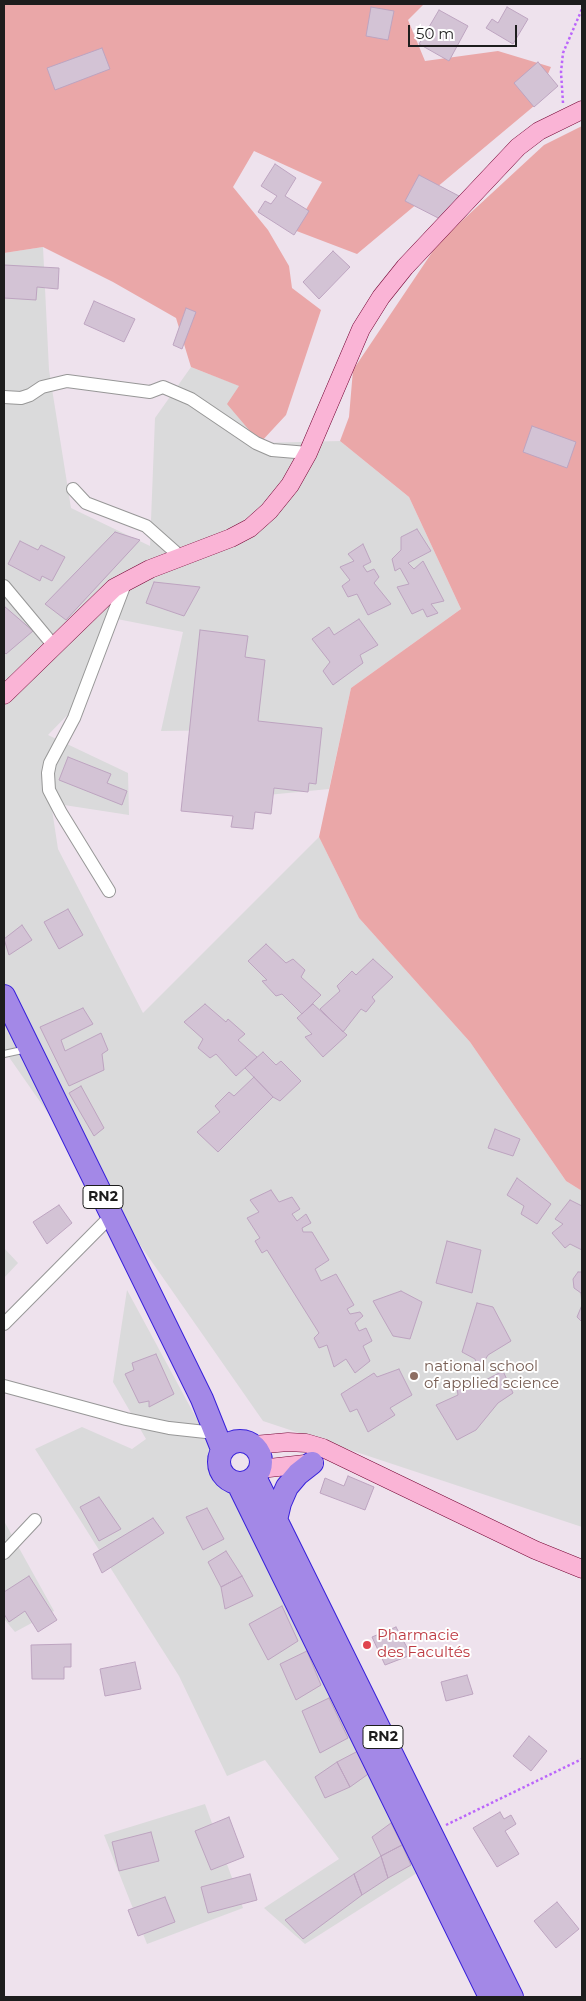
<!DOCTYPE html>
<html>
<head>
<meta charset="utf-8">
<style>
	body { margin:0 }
	#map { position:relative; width:586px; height:2001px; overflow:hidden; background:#eee2ed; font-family:Montserrat,sans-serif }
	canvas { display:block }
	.frame { position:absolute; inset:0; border:5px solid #1d1d1d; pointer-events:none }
	.scale { position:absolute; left:408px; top:25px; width:109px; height:22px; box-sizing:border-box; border:2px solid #1d1d1d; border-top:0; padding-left:6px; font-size:15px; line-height:18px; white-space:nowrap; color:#1d1d1d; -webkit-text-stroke:4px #fff; paint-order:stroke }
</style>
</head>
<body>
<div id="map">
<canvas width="586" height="2001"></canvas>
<div class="frame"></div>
<div class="scale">50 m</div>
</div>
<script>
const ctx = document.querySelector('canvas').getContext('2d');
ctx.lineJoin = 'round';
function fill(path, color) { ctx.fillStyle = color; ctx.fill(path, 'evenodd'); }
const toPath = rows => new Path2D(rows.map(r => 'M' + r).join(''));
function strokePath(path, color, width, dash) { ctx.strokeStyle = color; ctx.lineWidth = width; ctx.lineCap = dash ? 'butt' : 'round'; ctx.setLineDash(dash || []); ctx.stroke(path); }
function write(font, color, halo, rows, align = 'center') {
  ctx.font = font + ' Montserrat,sans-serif'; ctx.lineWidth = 4; ctx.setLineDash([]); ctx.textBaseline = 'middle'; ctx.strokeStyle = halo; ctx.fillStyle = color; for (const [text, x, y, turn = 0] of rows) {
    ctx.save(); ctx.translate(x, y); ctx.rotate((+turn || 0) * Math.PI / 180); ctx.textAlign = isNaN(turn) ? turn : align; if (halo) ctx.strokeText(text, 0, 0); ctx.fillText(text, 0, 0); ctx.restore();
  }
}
const residential = toPath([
	[43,247,49,370,71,508,150,546,155,418,191,367,240,386,260,443,340,441,409,497,461,609,351,688,329,789,257,796,236,730,161,731,183,632,112,618,84,698,48,735,128,773,129,815,51,803,58,849,143,1013,319,837,359,918,470,1042,566,1181,582,1191,582,1527,263,1421,4,1050,4,253],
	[4,1248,18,1263,4,1278],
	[127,1290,207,1438,239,1511,420,1871,305,1944,264,1908,339,1859,265,1760,227,1776,179,1676,35,1449,82,1427,132,1449,146,1439,113,1382],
	[4,1521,54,1611,15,1632,4,1619],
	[205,1804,243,1908,147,1944,104,1835]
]);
const grass = toPath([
	[4,4,424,4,408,20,425,61,498,51,551,67,534,106,357,254,294,230,322,182,254,151,233,187,268,230,289,266,292,288,321,310,286,415,260,443,227,404,239,386,191,367,176,318,113,282,43,247,4,253],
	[582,126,582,1191,566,1181,470,1042,359,918,319,837,351,688,461,609,409,497,340,441,349,417,353,370,439,242,544,145]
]);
const building = toPath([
	[371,7,394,11,388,40,366,36,371,7],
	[507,7,528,19,513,44,486,28,492,19,498,23,507,7],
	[439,10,468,26,449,61,419,44,439,10],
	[102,48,110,69,55,90,47,68,102,48],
	[538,62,558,86,534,107,514,83,538,62],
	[275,164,296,178,285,196,309,211,294,235,258,212,265,201,271,204,277,196,261,186,275,164],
	[419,175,459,196,446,222,405,201,419,175],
	[333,251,350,267,319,299,303,282,333,251],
	[4,265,59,268,58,289,37,287,36,300,4,298,4,265],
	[94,301,135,319,124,342,84,324,94,301],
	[186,308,196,312,182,349,173,345,186,308],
	[532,426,576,442,567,468,523,452,532,426],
	[417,529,431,551,408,563,414,569,423,561,444,601,431,604,438,613,427,617,423,609,412,614,397,587,409,584,400,568,395,571,392,559,401,550,401,537,417,529],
	[115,532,140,540,66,620,45,604,115,532],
	[20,541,38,550,41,545,65,557,52,581,42,576,40,581,8,564,20,541],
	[363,544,371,562,363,566,367,572,374,569,379,577,374,583,391,604,368,615,357,594,348,597,342,586,350,580,340,567,354,561,348,554,363,544],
	[154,582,200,587,184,616,146,603,154,582],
	[4,606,33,631,6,654,4,652,4,606],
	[359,619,378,645,360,655,363,663,333,685,323,671,330,662,312,639,329,627,334,635,359,619],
	[200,630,248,636,245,657,265,660,258,721,322,728,316,784,309,783,308,792,274,788,271,814,255,812,253,829,231,827,233,816,181,811,200,630],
	[68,757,111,774,107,783,127,791,122,805,59,780,68,757],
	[68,909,83,935,59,949,44,922,68,909],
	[22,925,32,940,9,955,4,939,22,925],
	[266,944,286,963,293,959,305,970,301,977,321,995,302,1014,282,994,276,996,262,981,267,980,248,961,266,944],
	[373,959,393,977,372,997,375,1001,366,1012,361,1009,343,1032,320,1009,340,991,337,986,352,971,356,975,373,959],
	[205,1004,226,1022,228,1019,245,1034,238,1040,257,1057,236,1076,216,1054,210,1058,198,1048,203,1039,184,1022,205,1004],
	[313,1004,347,1035,323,1057,305,1037,312,1034,297,1018,313,1004],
	[83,1008,93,1024,61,1040,65,1051,101,1033,108,1050,102,1054,104,1070,69,1086,40,1027,83,1008],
	[263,1052,276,1065,281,1061,301,1081,280,1101,273,1097,245,1068,263,1052],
	[254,1077,273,1097,218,1152,197,1132,220,1112,215,1106,229,1092,234,1096,254,1077],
	[81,1086,104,1128,94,1136,69,1093,81,1086],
	[495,1129,520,1139,513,1156,488,1148,495,1129],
	[517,1178,551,1204,537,1224,521,1214,524,1206,507,1195,517,1178],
	[271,1190,279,1202,292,1197,300,1209,292,1214,297,1221,306,1214,311,1223,302,1228,303,1232,312,1232,329,1260,315,1269,321,1281,336,1274,354,1305,347,1309,350,1314,360,1312,363,1316,355,1323,359,1331,366,1328,372,1341,363,1346,370,1361,355,1373,346,1359,334,1367,327,1345,319,1348,314,1338,319,1333,267,1250,262,1253,255,1241,260,1238,247,1218,259,1212,250,1200,271,1190],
	[570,1200,582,1206,582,1250,570,1244,565,1248,552,1233,563,1224,555,1219,570,1200],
	[59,1205,72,1223,47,1244,33,1222,59,1205],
	[447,1241,481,1250,472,1293,436,1283,447,1241],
	[578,1272,582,1272,582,1322,577,1317,582,1305,581,1293,574,1288,573,1279,578,1272],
	[401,1291,422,1302,410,1339,393,1336,373,1301,401,1291],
	[477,1303,493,1307,511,1341,488,1355,479,1370,475,1359,462,1352,477,1303],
	[156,1354,174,1394,149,1407,149,1401,139,1403,125,1374,134,1370,132,1363,156,1354],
	[399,1369,412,1395,390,1408,395,1415,368,1432,357,1409,350,1412,341,1394,374,1373,377,1377,399,1369],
	[503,1371,513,1393,498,1403,476,1430,457,1440,436,1405,458,1395,457,1387,468,1382,470,1388,503,1371],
	[348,1476,374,1487,365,1510,320,1493,325,1478,344,1486,348,1476],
	[99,1497,121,1529,99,1541,80,1507,99,1497],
	[207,1508,224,1539,203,1550,186,1517,207,1508],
	[153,1518,164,1533,102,1573,93,1554,153,1518],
	[226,1551,242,1576,221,1587,208,1562,226,1551],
	[29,1576,57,1620,38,1632,25,1611,9,1622,4,1614,4,1592,29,1576],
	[242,1576,253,1596,225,1609,221,1587,242,1576],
	[282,1606,298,1641,268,1660,249,1624,282,1606],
	[396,1627,411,1655,385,1665,372,1637,396,1627],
	[71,1644,71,1667,64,1667,64,1679,32,1679,31,1645,71,1644],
	[307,1651,321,1685,296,1700,280,1664,307,1651],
	[135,1662,141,1689,105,1696,100,1669,135,1662],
	[467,1675,473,1694,446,1701,441,1682,467,1675],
	[329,1698,348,1738,320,1753,302,1711,329,1698],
	[529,1736,547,1751,531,1771,513,1756,529,1736],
	[358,1751,371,1772,350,1787,337,1762,358,1751],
	[337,1762,350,1787,325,1798,315,1777,337,1762],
	[500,1812,504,1819,511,1815,516,1824,505,1831,519,1854,497,1867,473,1828,500,1812],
	[229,1817,244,1857,211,1870,195,1831,229,1817],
	[391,1823,402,1845,381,1856,372,1837,391,1823],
	[151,1832,159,1861,119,1871,112,1842,151,1832],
	[402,1845,411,1865,388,1878,381,1856,402,1845],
	[381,1856,388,1878,362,1895,354,1874,381,1856],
	[250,1874,257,1900,208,1913,201,1887,250,1874],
	[354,1874,362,1895,303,1939,285,1920,354,1874],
	[165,1897,175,1922,138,1936,128,1910,165,1897],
	[557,1902,579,1929,556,1948,534,1921,557,1902]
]);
const path = toPath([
	[563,103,561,72,563,53,582,9],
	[446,1825,582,1759]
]);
const lane = toPath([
	[4,1054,27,1049]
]);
const street = toPath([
	[4,397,21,398,30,395,42,387,67,381,150,392,163,387,191,399,256,443,272,450,308,453],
	[73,489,86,503,146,526,182,558],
	[4,586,54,646],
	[109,891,61,813,49,790,48,773,50,763,74,718,126,581],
	[4,1324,112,1215],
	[4,1386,126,1419,169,1428,215,1433],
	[4,1553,35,1520]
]);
const secondary = toPath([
	[4,695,114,588,150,569,231,538,250,528,269,511,290,485,308,453,361,329,381,297,405,267,518,147,539,131,582,110],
	[254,1445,288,1442,306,1443,323,1448,535,1550,582,1569],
	[260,1469,314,1463]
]);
const highway = toPath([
	[4,996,202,1399,222,1449],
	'219 1462a21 21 0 1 1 42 0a21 21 0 1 1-42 0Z',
	[255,1477,512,1997],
	[238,1484,490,1997],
	[276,1520,280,1503,287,1487,298,1474,312,1463]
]);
const markers = [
	[414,1376,5,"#8d6e63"],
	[367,1645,5,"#e0444e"]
];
const shields = [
	[103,1197,40],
	[383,1737,40]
];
const shieldNames = [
	["RN2",103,1197],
	["RN2",383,1737]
];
const educationNames = [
	["national school",424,1367],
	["of applied science",424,1384]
];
const healthNames = [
	["Pharmacie",377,1636],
	["des Facultés",377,1653]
];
fill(residential, '#dadadb');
fill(grass, '#eaa7a8');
fill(building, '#d3c3d5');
strokePath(building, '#bda4c0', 1);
strokePath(lane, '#979797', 8);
strokePath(street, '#979797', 14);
strokePath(secondary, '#740333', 19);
strokePath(highway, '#3821da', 24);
strokePath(path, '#bb66fb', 2.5, [2.5, 2.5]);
strokePath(lane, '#fff', 6);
strokePath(street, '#fff', 12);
strokePath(secondary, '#fab4d6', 18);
strokePath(highway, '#a388e7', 22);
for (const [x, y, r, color] of markers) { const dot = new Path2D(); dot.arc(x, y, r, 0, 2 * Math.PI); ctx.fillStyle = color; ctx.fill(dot); strokePath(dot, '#fff', 2); }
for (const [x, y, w] of shields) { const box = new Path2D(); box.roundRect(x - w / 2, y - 11.5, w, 23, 4); ctx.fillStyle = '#fff'; ctx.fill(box); strokePath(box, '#1d1d1d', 1); }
write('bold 14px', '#1d1d1d', null, shieldNames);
write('15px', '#785e54', '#fff', educationNames, 'left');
write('15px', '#be3a42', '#fff', healthNames, 'left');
</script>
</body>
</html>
